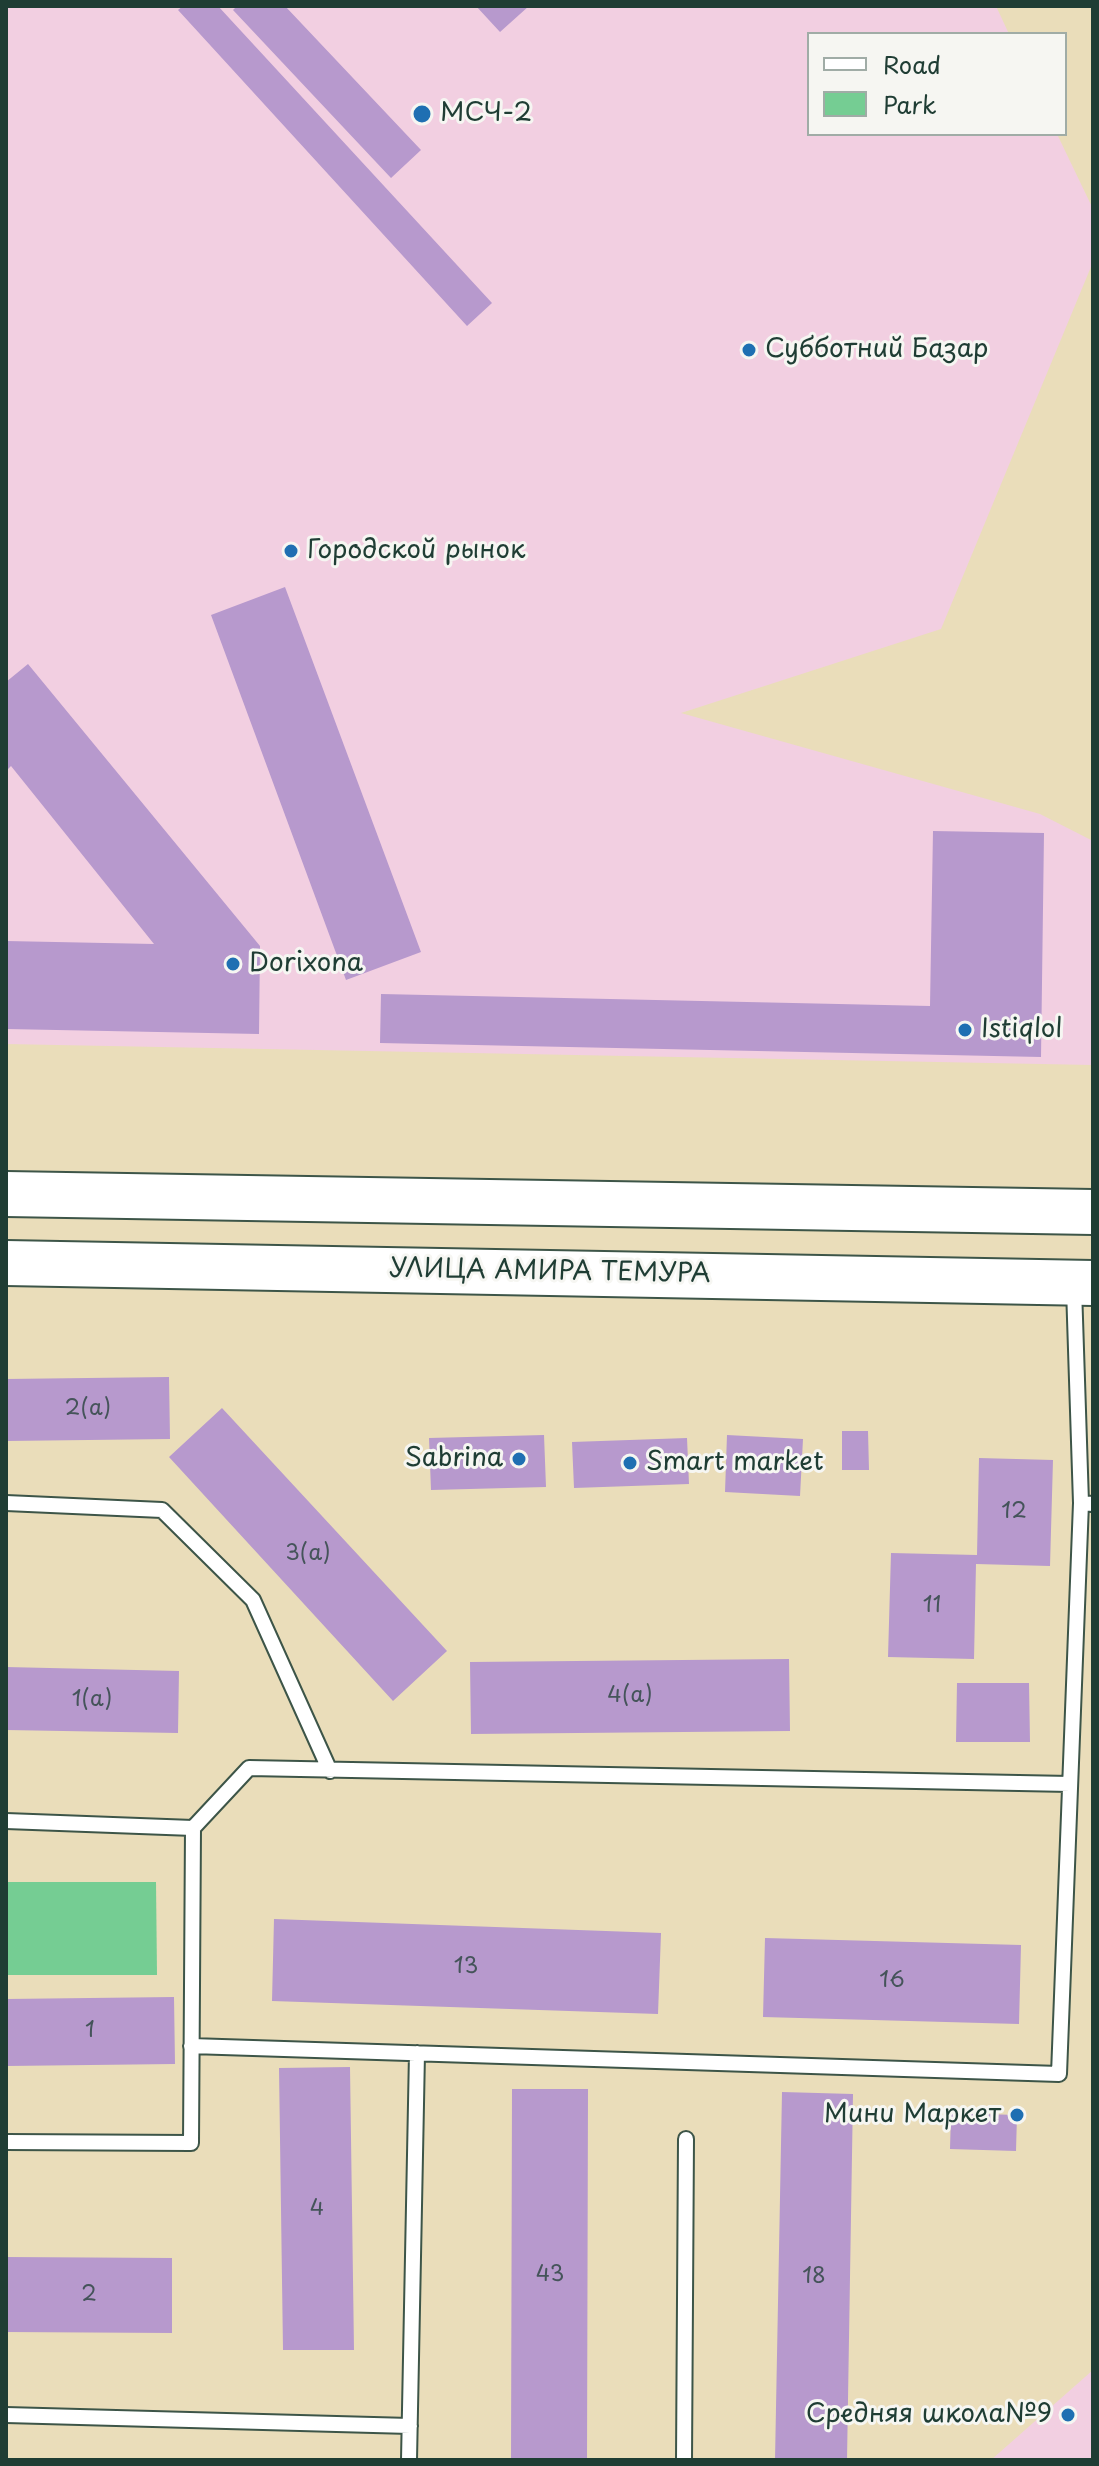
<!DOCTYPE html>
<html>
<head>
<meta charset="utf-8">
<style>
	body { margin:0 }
	#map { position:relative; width:1099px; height:2466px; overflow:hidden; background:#eaddba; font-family:"Playpen Sans",sans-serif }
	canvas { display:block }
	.frame { position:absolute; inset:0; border:8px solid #1f3d34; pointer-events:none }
	.legend { position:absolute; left:807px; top:32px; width:260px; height:104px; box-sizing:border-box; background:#f6f6f2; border:2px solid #a0aca6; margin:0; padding:10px 14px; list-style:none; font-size:24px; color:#1f3d34 }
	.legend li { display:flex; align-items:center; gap:16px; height:40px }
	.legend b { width:40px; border:2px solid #a0aca6 }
</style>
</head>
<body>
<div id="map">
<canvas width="1099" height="2466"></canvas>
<div class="frame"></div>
<ul class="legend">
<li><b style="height:10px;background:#fff"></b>Road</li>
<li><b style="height:22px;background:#75cd93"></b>Park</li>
</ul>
</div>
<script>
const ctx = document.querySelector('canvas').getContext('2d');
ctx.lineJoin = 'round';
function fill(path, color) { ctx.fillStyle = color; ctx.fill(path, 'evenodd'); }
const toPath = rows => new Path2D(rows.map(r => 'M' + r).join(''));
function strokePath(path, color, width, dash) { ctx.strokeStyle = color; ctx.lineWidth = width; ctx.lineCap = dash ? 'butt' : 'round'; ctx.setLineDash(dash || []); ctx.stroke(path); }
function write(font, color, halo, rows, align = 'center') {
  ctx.font = font + ' "Playpen Sans",sans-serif'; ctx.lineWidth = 6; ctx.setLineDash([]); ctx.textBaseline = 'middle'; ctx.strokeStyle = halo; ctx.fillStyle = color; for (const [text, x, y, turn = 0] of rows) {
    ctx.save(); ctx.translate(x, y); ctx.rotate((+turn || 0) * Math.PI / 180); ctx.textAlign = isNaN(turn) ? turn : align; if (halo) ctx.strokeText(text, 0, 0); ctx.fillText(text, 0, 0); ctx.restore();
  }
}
const built = toPath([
	[6,6,996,6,1009,34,809,34,809,134,1057,134,1093,209,1093,262,941,629,681,713,1040,814,1093,841,1093,1065,6,1044],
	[1093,2370,1093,2460,991,2460]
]);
const green = toPath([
	[156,1882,157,1975,6,1975,6,1882]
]);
const building = toPath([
	[183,6,218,6,492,303,467,326,178,10],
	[237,6,285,6,421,150,391,178,233,10],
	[476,6,529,6,500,32],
	[285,587,421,952,346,980,211,615],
	[28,664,260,946,259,1034,6,1029,6,941,154,944,11,766,6,771,6,682],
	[933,831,1044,833,1041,1057,380,1043,381,994,930,1006],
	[169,1377,170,1439,6,1441,6,1379],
	[222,1408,447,1651,393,1701,169,1457],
	[842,1431,868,1431,869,1470,842,1470],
	[544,1435,546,1487,431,1490,429,1438],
	[727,1435,803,1439,800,1496,725,1492],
	[687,1438,689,1484,574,1488,572,1442],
	[979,1458,1053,1460,1050,1566,976,1564,974,1659,888,1657,891,1553,977,1555],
	[789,1659,790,1731,471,1734,470,1662],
	[6,1667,179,1671,178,1733,6,1730],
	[957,1683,1029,1683,1030,1742,956,1742],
	[274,1919,661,1933,658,2014,272,2001],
	[765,1938,1021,1945,1019,2024,763,2017],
	[174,1997,175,2064,6,2066,6,1999],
	[350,2067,354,2350,283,2350,279,2068],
	[512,2089,588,2089,587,2460,511,2460],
	[782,2092,853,2094,847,2460,775,2460],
	[951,2113,1017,2115,1016,2151,950,2149],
	[6,2257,172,2258,172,2333,6,2332]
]);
const lane = toPath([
	[1074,1288,1081,1503,1093,1504],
	[6,1503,162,1510,253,1600,330,1771],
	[6,1821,193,1828,191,2143,6,2142],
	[193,1828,249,1768,1070,1784],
	[191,2046,1059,2074,1081,1503],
	[6,2415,410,2426],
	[409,2460,417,2053],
	[684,2460,686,2139]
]);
const primary = toPath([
	[6,1194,1093,1212],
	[6,1263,1093,1283]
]);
const markers = [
	[422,114,10,"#1f6fb2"],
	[749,350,8,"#1f6fb2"],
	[291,551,8,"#1f6fb2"],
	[233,964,8,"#1f6fb2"],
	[965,1030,8,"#1f6fb2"],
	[519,1459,8,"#1f6fb2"],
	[630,1463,8,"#1f6fb2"],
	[1017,2115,8,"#1f6fb2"],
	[1068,2415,8,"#1f6fb2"]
];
const numberNames = [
	["2(а)",88,1409],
	["12",1014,1512],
	["3(а)",308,1554],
	["11",932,1606],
	["4(а)",630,1696],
	["1(а)",92,1700],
	["13",466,1967],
	["16",892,1981],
	["1",90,2031],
	["4",317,2209],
	["43",550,2275],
	["18",814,2277],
	["2",89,2295]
];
const poiNames = [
	["МСЧ-2",440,114],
	["Субботний Базар",765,350],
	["Городской рынок",307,551],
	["Dorixona",249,964],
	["Istiqlol",981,1030],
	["Sabrina",503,1459,"right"],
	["Smart market",646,1463],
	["Мини Маркет",1001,2115,"right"],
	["Средняя школа№9",1052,2415,"right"]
];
const streetNames = [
	["УЛИЦА АМИРА ТЕМУРА",550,1272,1]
];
fill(built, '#f2cfe1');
fill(green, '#75cd93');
fill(building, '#b799cd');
strokePath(lane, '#3d5548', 18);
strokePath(primary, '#3d5548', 48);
strokePath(lane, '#fff', 14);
strokePath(primary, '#fff', 44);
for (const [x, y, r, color] of markers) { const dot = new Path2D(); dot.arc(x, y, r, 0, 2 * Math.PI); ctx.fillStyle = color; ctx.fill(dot); strokePath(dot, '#f6f6f2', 3); }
write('22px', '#45545a', null, numberNames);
write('26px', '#1f3d34', '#f6f6f2', poiNames, 'left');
write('26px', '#1f3d34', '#f6f6f2', streetNames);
</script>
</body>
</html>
